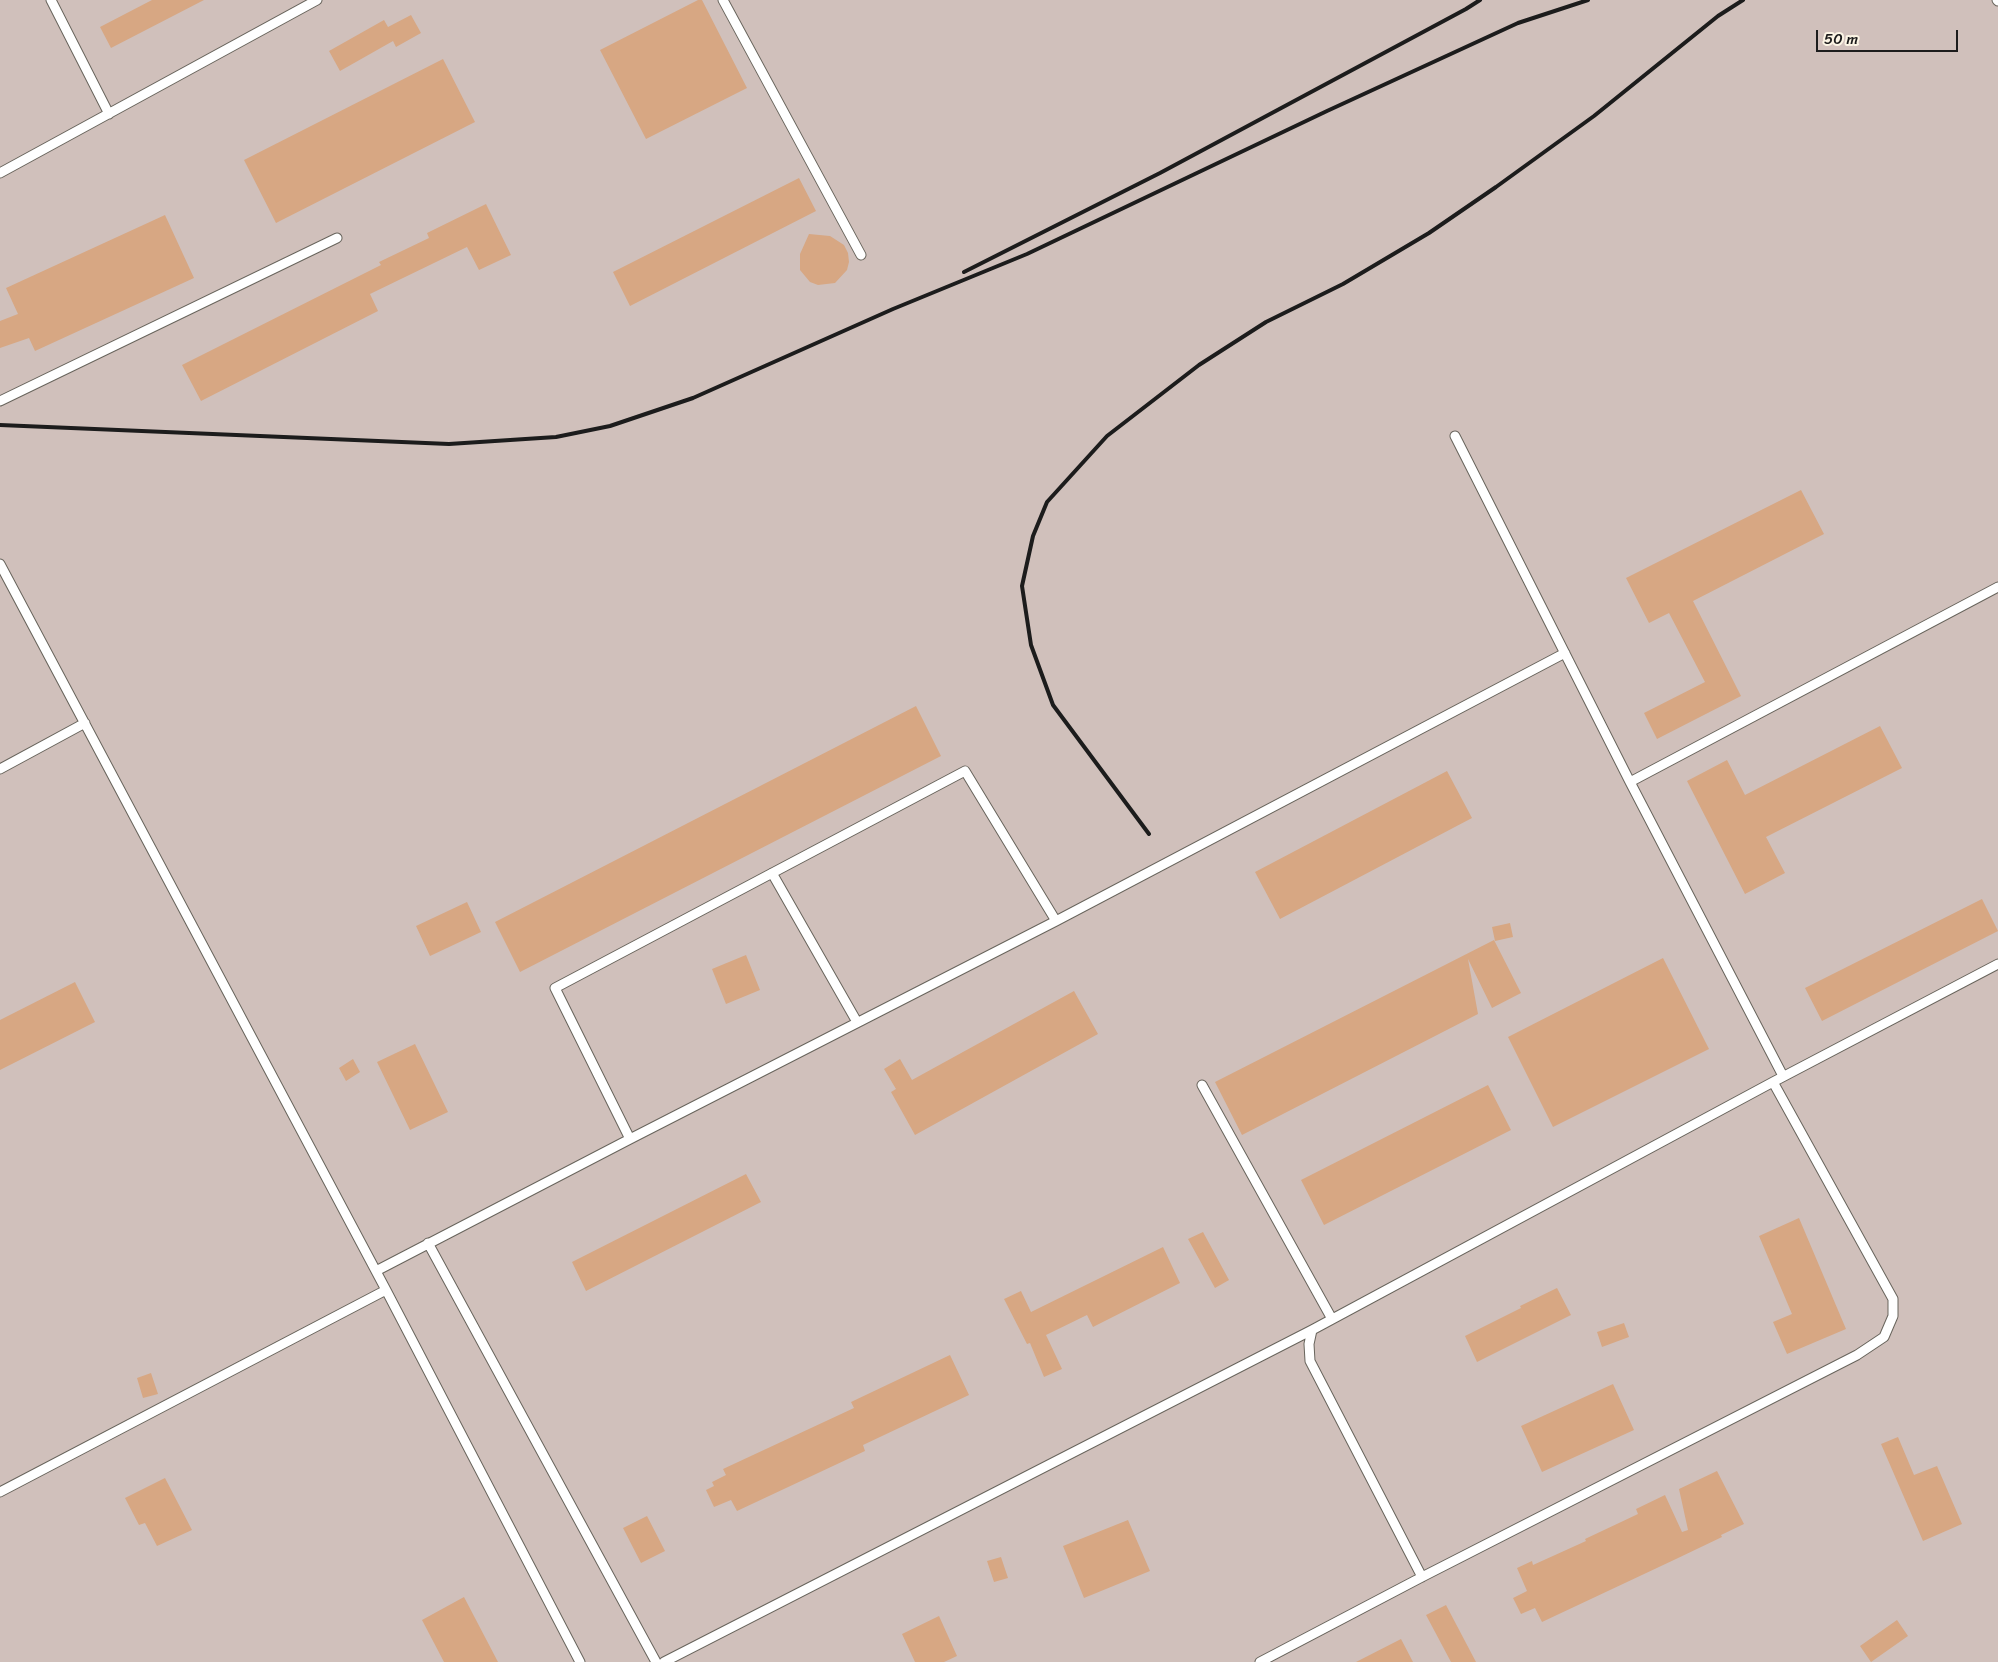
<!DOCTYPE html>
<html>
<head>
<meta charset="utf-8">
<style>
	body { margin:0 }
	#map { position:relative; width:1998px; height:1662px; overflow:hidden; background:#f6ead2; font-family:Sriracha,sans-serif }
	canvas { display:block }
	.scale { position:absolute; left:1816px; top:30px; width:142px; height:22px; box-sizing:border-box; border:2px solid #1c1c1c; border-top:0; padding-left:6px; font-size:15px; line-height:18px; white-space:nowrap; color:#1c1c1c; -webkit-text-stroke:4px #fcf5e5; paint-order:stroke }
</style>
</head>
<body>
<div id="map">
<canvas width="1998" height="1662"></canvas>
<div class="scale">50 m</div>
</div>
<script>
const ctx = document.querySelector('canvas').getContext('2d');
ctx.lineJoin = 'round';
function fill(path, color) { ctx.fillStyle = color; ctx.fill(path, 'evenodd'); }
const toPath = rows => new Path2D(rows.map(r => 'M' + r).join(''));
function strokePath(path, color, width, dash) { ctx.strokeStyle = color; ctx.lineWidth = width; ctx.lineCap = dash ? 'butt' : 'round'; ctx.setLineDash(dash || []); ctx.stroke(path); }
const industrial = toPath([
	[0,0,1998,0,1998,1662,0,1662]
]);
const building = toPath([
	[152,0,204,0,111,48,100,27],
	[698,0,702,0,747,88,646,139,600,50],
	[411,15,421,33,396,47,393,41,340,71,329,51,384,20,388,27],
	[443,59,475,122,276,223,244,160],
	[799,178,816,211,630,306,613,272],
	[486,204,511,255,479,270,467,247,370,294,378,311,201,401,182,365,381,265,379,262,429,238,427,233],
	[165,215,194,278,35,351,29,338,0,348,0,321,18,314,6,288],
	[809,234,830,236,844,245,848,253,849,262,847,270,835,283,818,285,810,282,800,270,800,254],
	[1801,490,1824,534,1693,601,1741,696,1657,739,1644,713,1705,682,1669,613,1649,623,1626,578],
	[916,706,941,756,520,972,495,922],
	[1880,726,1902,768,1766,837,1785,873,1745,894,1687,781,1727,760,1745,795],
	[1447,771,1472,818,1280,919,1255,872],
	[1982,899,1998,931,1822,1021,1805,988],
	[467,902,481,932,430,956,416,926],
	[1510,923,1513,937,1495,941,1492,927],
	[1494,940,1521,993,1492,1008,1468,959,1478,1014,1242,1135,1215,1082],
	[746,955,760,990,726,1004,712,969],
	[1663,958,1709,1049,1553,1127,1508,1037],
	[75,982,95,1022,0,1070,0,1020],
	[1074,991,1098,1034,915,1135,891,1092,896,1089,884,1069,900,1059,912,1080],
	[415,1044,448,1112,410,1130,377,1062],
	[353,1059,360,1072,346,1081,339,1068],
	[1488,1085,1511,1130,1324,1225,1301,1180],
	[746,1174,761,1202,586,1291,572,1262],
	[1799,1218,1846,1329,1787,1354,1773,1322,1792,1314,1759,1236],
	[1203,1232,1229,1280,1215,1288,1188,1239],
	[1163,1247,1180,1283,1093,1327,1087,1315,1046,1335,1062,1369,1044,1377,1030,1343,1027,1344,1004,1299,1021,1291,1031,1312],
	[1557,1288,1571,1315,1477,1362,1465,1336,1521,1308,1520,1306],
	[1624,1323,1629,1337,1602,1347,1597,1332],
	[950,1355,969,1395,863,1445,865,1451,737,1511,731,1500,714,1507,706,1490,714,1486,712,1482,726,1475,723,1469,854,1408,851,1402],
	[151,1373,158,1394,143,1398,137,1378],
	[1613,1384,1634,1430,1542,1472,1521,1426],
	[1898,1437,1914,1475,1937,1466,1962,1524,1923,1541,1881,1444],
	[1717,1471,1744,1524,1721,1535,1722,1537,1676,1559,1542,1622,1535,1608,1521,1614,1513,1598,1527,1591,1517,1568,1532,1561,1533,1565,1586,1541,1585,1539,1638,1514,1636,1509,1665,1495,1682,1532,1688,1530,1679,1489],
	[165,1478,192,1530,157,1546,145,1523,139,1525,125,1498],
	[647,1516,665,1551,641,1563,623,1528],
	[1128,1520,1150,1571,1084,1598,1063,1546],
	[1001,1557,1008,1578,994,1582,987,1561],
	[464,1597,498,1662,444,1662,422,1620],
	[1446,1605,1476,1662,1451,1662,1426,1615],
	[939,1616,957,1656,944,1662,915,1662,902,1634],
	[1897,1620,1908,1636,1871,1662,1860,1646],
	[1401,1639,1413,1662,1356,1662]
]);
const service = toPath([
	[51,0,109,114],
	[723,0,861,255],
	[1997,0,1998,1],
	[0,173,317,0],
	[0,401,337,238],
	[1455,436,1630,782,1783,1076],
	[0,564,386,1290,580,1662],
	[0,769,85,723],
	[1630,782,1998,587],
	[772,873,857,1022],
	[1202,1085,1332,1319],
	[630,1139,555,988,965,771,1056,921],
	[428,1243,656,1662],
	[376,1271,630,1139,1056,921,1565,653],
	[1312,1330,1309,1344,1310,1361,1422,1577],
	[0,1492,386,1290],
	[664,1662,1312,1330,1773,1082,1998,964],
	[1260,1662,1422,1577,1857,1355,1884,1337,1893,1316,1893,1299,1773,1082]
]);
const rail = toPath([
	[964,272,1160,173,1466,9,1480,0],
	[0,425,449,444,556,437,610,426,693,398,893,309,1027,254,1327,111,1518,23,1588,0],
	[1149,834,1053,705,1031,645,1022,586,1033,536,1047,502,1107,436,1199,365,1266,322,1343,284,1429,233,1496,187,1594,116,1718,16,1743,0]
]);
fill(industrial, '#d0c0bb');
fill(building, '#d7a783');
strokePath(service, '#68645c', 11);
strokePath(service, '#fff', 9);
strokePath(rail, '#1c1c1c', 4);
</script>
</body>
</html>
